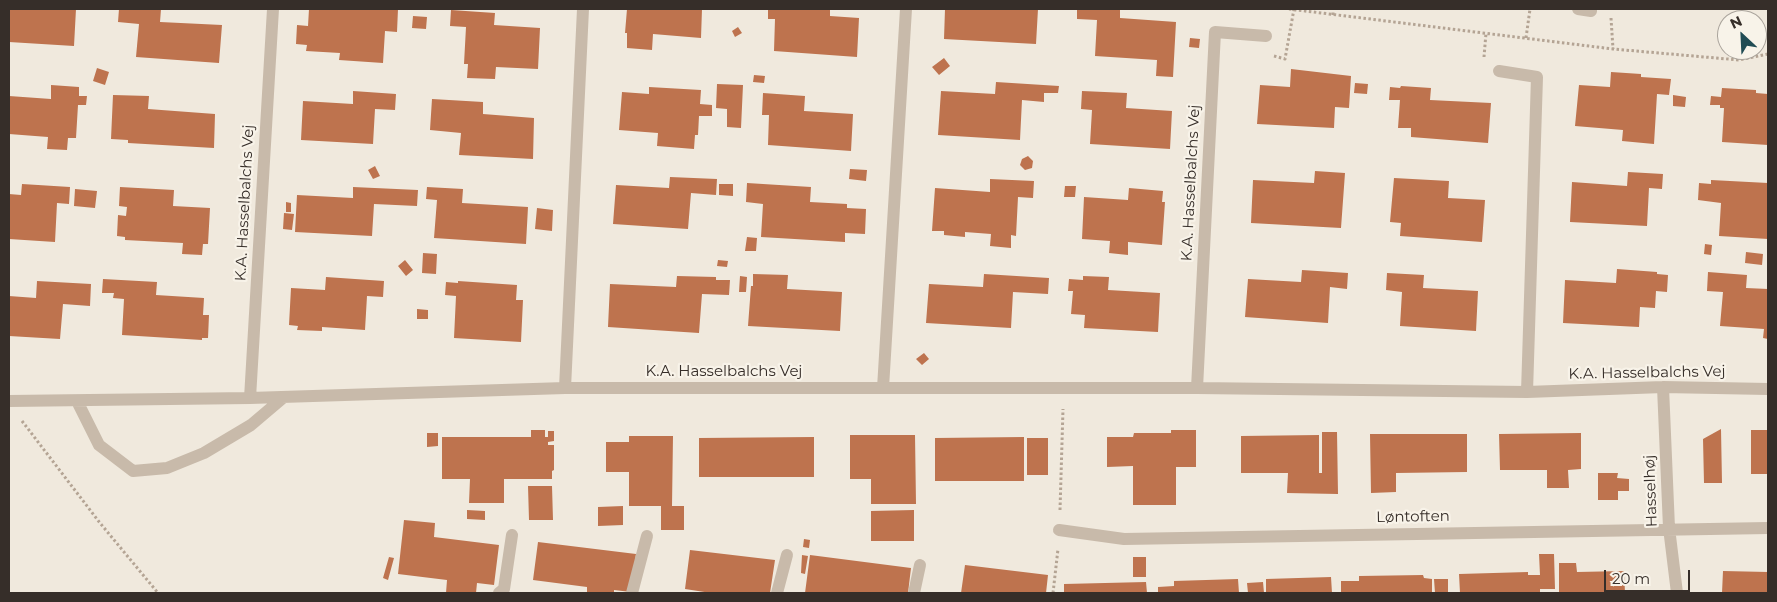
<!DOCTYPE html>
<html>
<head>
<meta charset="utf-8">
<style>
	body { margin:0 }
	#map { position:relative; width:1777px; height:602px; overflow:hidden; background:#f0e9dd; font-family:Montserrat,sans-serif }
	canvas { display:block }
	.frame { position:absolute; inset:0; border:10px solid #362e29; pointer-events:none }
	.north { position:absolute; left:1717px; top:10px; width:50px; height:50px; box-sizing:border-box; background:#f8f3e9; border:1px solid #aaa49c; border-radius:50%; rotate:335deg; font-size:14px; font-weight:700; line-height:20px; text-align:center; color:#362e29 }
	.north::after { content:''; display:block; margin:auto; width:18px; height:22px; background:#214c54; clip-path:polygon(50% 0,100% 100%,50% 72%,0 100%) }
	.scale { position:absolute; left:1604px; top:570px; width:86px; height:22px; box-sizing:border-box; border:2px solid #362e29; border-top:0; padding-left:6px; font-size:15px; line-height:18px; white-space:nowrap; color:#362e29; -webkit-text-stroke:4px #f8f3e9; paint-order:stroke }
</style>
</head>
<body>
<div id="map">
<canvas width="1777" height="602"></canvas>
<div class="frame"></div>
<div class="north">N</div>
<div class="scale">20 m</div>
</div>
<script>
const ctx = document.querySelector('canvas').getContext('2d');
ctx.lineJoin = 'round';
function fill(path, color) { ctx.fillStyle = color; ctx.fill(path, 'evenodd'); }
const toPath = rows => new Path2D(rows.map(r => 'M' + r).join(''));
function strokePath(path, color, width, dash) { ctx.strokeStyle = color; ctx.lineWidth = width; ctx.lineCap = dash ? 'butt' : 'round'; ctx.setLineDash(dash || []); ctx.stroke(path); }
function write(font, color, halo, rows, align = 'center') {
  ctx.font = font + ' Montserrat,sans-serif'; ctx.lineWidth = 4.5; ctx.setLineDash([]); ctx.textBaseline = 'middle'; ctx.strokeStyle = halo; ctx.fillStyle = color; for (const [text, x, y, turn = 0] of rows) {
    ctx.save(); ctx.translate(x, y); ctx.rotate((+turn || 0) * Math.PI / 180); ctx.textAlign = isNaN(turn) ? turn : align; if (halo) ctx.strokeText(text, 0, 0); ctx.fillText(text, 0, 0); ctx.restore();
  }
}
const building = toPath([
	[9,9,76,9,74,46,9,42],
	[119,9,161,9,160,22,222,25,219,63,136,57,139,24,118,22],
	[309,9,362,10,362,9,398,9,397,32,385,31,383,63,339,60,340,53,306,51,307,45,296,44,297,25,308,26],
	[627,9,702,9,701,38,653,34,652,50,627,48,627,33,625,33],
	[768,9,830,9,830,16,859,18,857,57,774,51,775,19,768,19],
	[945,9,1038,9,1036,44,944,39],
	[1077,9,1120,9,1120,18,1176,22,1173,77,1156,76,1157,60,1095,56,1097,20,1077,19],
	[451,10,495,13,494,25,540,28,538,69,496,67,495,79,467,78,468,64,464,64,466,27,450,26],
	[413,16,427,17,426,29,412,28],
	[738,27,742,33,735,37,732,31],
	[1190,38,1200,39,1199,48,1189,47],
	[944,58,950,66,939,75,932,67],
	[97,68,109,72,105,85,93,81],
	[1291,69,1351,76,1349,108,1335,107,1334,128,1257,124,1260,85,1290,87],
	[1611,72,1641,74,1641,77,1671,79,1669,95,1657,94,1654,144,1622,141,1623,130,1575,126,1579,85,1610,87],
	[754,75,765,76,764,83,753,82],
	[996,82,1059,86,1058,93,1044,93,1044,102,1022,100,1020,140,938,135,941,91,995,94],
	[1355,83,1368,84,1367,94,1354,93],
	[717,84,743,85,741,128,727,127,727,109,716,108],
	[51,85,79,87,79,96,87,96,86,105,78,105,76,138,68,138,67,150,47,149,48,137,9,134,9,96,51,99],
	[1401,86,1431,88,1430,100,1491,103,1488,143,1411,137,1411,128,1398,128,1400,100,1389,100,1390,87,1400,88],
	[649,87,701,90,700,104,712,105,712,116,699,116,698,135,695,135,694,149,657,146,658,133,619,130,622,92,649,94],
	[1722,88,1756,90,1756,93,1768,94,1768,145,1722,142,1724,108,1720,108,1720,105,1710,105,1711,96,1721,97],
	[353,91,396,94,395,110,375,109,373,144,301,140,303,101,353,104],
	[1082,91,1127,93,1126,108,1172,111,1170,149,1090,144,1092,110,1081,109],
	[763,93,805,96,804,111,853,114,851,151,768,145,769,115,762,115],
	[113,95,149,96,148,109,215,114,214,148,128,143,128,140,111,139],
	[1673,95,1686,97,1685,107,1673,106],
	[432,99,483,102,483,114,534,118,533,159,459,155,461,133,430,130],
	[1028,156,1033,161,1032,168,1025,170,1020,165,1022,159],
	[375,166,380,176,373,179,368,170],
	[850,169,867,170,866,181,849,179],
	[1315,171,1345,173,1341,228,1251,223,1253,180,1314,183],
	[1628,172,1663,174,1662,189,1649,188,1647,226,1570,222,1572,182,1627,186],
	[670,177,717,179,716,195,691,193,688,229,613,224,616,185,669,188],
	[1394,178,1449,181,1448,198,1485,200,1482,242,1400,236,1401,223,1390,222],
	[990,179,1034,181,1033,198,1018,197,1016,236,1011,235,1011,248,990,246,991,234,965,232,965,237,944,235,944,231,932,231,935,188,990,192],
	[1711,180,1768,183,1768,239,1719,236,1721,203,1698,200,1699,183,1711,184],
	[747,183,811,187,810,202,847,204,847,208,866,209,865,234,845,233,845,242,761,237,763,204,746,202],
	[22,184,70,187,69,204,57,203,55,242,9,239,9,194,21,195],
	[719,184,733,184,733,196,719,195],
	[1065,186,1076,186,1075,197,1064,197],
	[120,187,174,190,173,206,210,208,208,244,203,244,202,255,182,254,183,243,125,240,125,237,117,236,118,215,126,216,127,207,119,206],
	[353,187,418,190,417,206,374,204,372,236,295,232,297,195,353,198],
	[427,187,463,189,462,203,528,207,526,244,434,238,437,200,426,199],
	[1129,188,1163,191,1162,202,1165,202,1162,245,1128,242,1128,255,1109,253,1110,241,1082,239,1084,197,1128,200],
	[75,189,97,191,95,208,74,206],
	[286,202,291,203,291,212,286,212],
	[537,208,553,210,552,231,535,229],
	[284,213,294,214,292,230,283,229],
	[747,237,757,238,756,251,745,251],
	[1705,244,1712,245,1711,255,1704,254],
	[1746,252,1763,254,1762,265,1745,263],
	[423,253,437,254,436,274,422,273],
	[405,260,413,270,406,276,398,266],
	[718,260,728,261,727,267,717,266],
	[1617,269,1657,272,1657,274,1668,275,1667,292,1656,291,1655,308,1640,307,1639,327,1563,323,1565,280,1616,283],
	[1302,270,1348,273,1347,289,1330,287,1328,323,1245,317,1248,279,1301,282],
	[1708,272,1747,275,1746,288,1768,289,1768,339,1763,338,1764,329,1720,326,1723,292,1707,291],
	[1387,273,1424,275,1423,288,1478,291,1476,331,1400,326,1402,292,1386,290],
	[753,274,788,275,787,289,842,292,840,331,748,326,751,286,753,286],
	[984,274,1049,278,1048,294,1013,292,1011,328,926,323,929,284,983,287],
	[677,276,716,277,716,280,730,280,729,295,702,294,699,333,608,327,610,284,676,287],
	[740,276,747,277,746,292,739,292],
	[1083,276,1109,277,1108,290,1160,293,1158,332,1084,328,1085,315,1071,314,1073,291,1068,291,1069,279,1083,280],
	[326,277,384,281,383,297,367,296,365,330,322,327,322,331,297,330,298,326,289,325,291,288,325,290],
	[103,279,157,282,156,295,204,298,203,315,209,315,208,338,202,338,202,340,122,335,124,299,113,298,114,293,102,293],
	[37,281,91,284,90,306,63,304,60,339,9,336,9,296,36,298],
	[458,281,517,285,516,300,523,300,521,342,454,338,456,296,445,295,446,282,458,283],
	[417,309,428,310,428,319,417,319],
	[924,353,929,359,922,365,916,359],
	[1721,429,1722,483,1704,483,1703,439],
	[531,430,545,430,545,437,548,437,548,431,554,431,554,441,548,442,548,445,554,445,554,470,552,471,552,479,504,479,504,503,469,503,470,479,442,479,442,437,531,437],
	[1171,430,1196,430,1196,467,1176,467,1176,505,1133,505,1133,466,1107,467,1107,437,1133,437,1134,433,1171,433],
	[1751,430,1768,430,1768,474,1751,474],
	[1322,432,1337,432,1338,494,1287,493,1288,473,1241,473,1241,436,1319,435,1319,473,1322,473],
	[427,433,438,433,438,446,427,447],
	[1581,433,1581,469,1568,470,1569,488,1547,488,1547,470,1500,470,1499,434],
	[1370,434,1467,434,1467,472,1396,473,1396,492,1371,493],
	[850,435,915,435,916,504,871,504,871,479,850,479],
	[629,436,673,436,672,506,684,506,684,530,661,530,661,506,629,506,629,472,606,472,606,442,629,442],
	[814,437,814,477,699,477,699,438],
	[1024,437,1024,481,935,481,935,438],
	[1027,438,1048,438,1048,475,1027,475],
	[1598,473,1618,473,1617,478,1629,479,1629,491,1618,491,1618,500,1598,500],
	[528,486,552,486,553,520,529,520],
	[623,506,623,525,598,526,598,507],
	[467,510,485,511,485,520,467,519],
	[914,510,914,541,871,541,871,511],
	[404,520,435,523,434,537,499,545,494,585,477,583,476,593,446,593,447,580,398,574],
	[804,539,810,540,809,548,803,547],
	[538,542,636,554,631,592,614,590,614,593,587,593,587,587,533,580],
	[690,550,775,560,770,593,711,593,685,589],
	[1539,554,1554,554,1555,589,1540,589,1540,593,1460,593,1459,574,1528,572,1528,575,1540,575],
	[802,555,808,556,805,574,801,573],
	[810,555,911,568,908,593,805,593],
	[389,557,394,558,388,580,383,578],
	[1133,557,1146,557,1146,577,1133,577],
	[1559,563,1576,563,1577,572,1624,571,1625,593,1559,593],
	[965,565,1048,575,1046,593,961,593],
	[1723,571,1768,572,1768,593,1722,593],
	[1423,575,1424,578,1432,579,1432,593,1341,593,1341,581,1359,581,1359,576],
	[1331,577,1332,593,1266,593,1266,579],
	[1238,579,1239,593,1158,593,1158,587,1174,586,1174,581],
	[1434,579,1448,579,1448,592,1435,593],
	[1146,582,1147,593,1064,593,1064,584],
	[1263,582,1264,593,1248,593,1247,583]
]);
const path = toPath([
	[1289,9,1613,49,1739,60,1768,54],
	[1333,15,1333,9],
	[1611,18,1613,49],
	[1526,38,1530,9],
	[1274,56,1285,59,1294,9],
	[1484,57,1486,33],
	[22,421,100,523,158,593],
	[1060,510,1063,409],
	[1053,593,1058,549]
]);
const minor = toPath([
	[1578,9,1591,11,1591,9],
	[1499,71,1537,77,1527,392],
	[1663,387,1669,528,1677,593],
	[565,388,583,9],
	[883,388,906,9],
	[1197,388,1215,32,1266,36],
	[250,398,273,9],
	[9,401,250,398,565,388,1197,388,1527,392,1663,387,1768,389],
	[77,401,99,445,133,471,167,468,204,453,251,425,284,397],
	[1059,530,1124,539,1768,528],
	[499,593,504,589,512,535],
	[632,593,647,536],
	[777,593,787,555],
	[914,593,920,565]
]);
const streetNames = [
	["K.A. Hasselbalchs Vej",1191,183,-87],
	["K.A. Hasselbalchs Vej",245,203,-87],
	["K.A. Hasselbalchs Vej",724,372],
	["K.A. Hasselbalchs Vej",1647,373,-1],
	["Hasselhøj",1651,491,-92],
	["Løntoften",1413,517,-1]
];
fill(building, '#be734e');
strokePath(path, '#b4a494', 3, [2.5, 2.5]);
strokePath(minor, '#c8baaa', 12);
write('15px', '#362e29', '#f8f3e9', streetNames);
</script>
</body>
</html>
